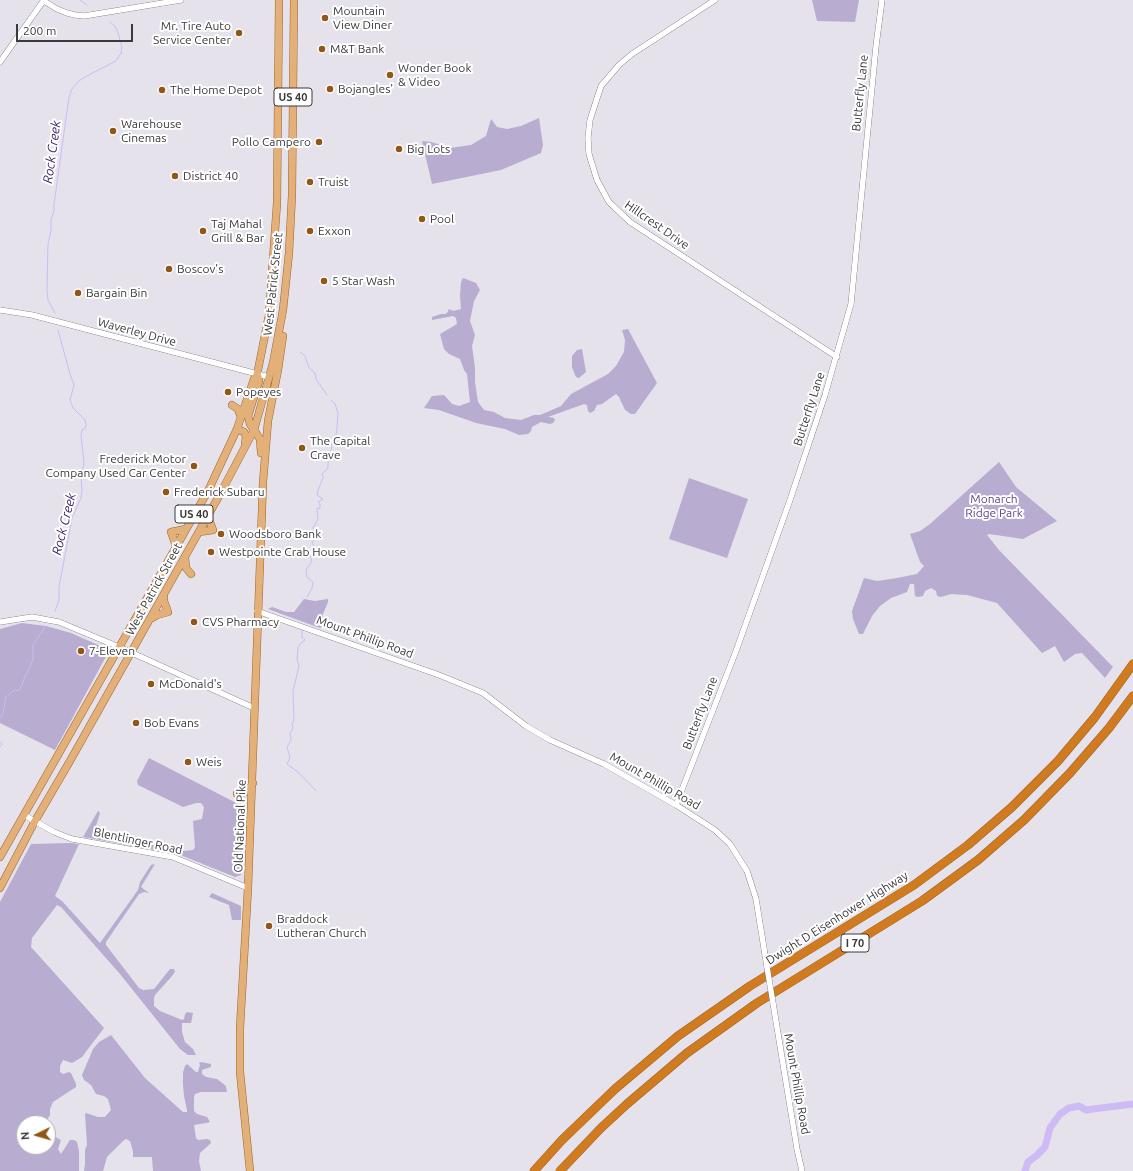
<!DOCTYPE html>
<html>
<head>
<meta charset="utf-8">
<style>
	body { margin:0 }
	#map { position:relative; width:1133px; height:1171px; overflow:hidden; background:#e5e2ec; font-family:Ubuntu,sans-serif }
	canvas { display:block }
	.north { position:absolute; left:16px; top:1115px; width:40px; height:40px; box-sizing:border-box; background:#fff; border:1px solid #b0b0b1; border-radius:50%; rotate:265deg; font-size:11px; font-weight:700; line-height:16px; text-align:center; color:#3a393c }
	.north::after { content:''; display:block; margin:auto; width:14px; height:18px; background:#925617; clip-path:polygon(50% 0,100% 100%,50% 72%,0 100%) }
	.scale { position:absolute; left:16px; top:24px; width:117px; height:18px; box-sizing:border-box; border:2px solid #3a393c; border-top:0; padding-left:5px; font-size:12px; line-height:14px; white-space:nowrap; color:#3a393c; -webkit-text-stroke:3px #fff; paint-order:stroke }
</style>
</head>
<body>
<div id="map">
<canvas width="1133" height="1171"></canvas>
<div class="north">N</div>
<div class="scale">200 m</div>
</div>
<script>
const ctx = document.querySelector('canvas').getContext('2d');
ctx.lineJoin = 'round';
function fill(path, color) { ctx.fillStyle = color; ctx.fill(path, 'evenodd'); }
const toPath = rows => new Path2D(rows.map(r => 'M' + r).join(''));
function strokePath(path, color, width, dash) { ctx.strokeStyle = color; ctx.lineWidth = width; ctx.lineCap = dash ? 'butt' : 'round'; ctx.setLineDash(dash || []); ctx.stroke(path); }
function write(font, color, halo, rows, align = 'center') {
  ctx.font = font + ' Ubuntu,sans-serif'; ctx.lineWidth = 4; ctx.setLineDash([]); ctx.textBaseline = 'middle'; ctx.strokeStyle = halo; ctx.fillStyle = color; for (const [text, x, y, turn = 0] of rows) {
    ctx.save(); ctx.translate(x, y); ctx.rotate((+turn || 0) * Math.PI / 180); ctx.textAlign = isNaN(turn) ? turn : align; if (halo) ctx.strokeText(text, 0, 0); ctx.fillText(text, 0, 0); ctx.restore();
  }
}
const green = toPath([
	[812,0,859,0,855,22,817,21],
	[539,118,543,145,541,153,501,170,432,184,422,141,431,142,450,148,471,145,486,136,491,119,497,127,507,129,521,126],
	[463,278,476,283,480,290,474,301,470,321,475,335,472,346,475,368,475,382,478,402,484,410,494,412,505,418,521,420,534,415,540,415,561,406,571,394,608,374,616,366,624,352,625,340,622,330,628,329,657,383,635,414,631,414,625,410,619,397,616,394,602,404,597,405,594,411,590,413,588,411,587,405,584,404,548,417,554,418,555,420,553,423,550,424,541,422,532,427,531,431,528,434,519,435,505,429,476,423,439,410,424,408,432,396,444,395,452,404,459,406,470,402,467,374,464,370,460,359,449,354,444,349,440,334,457,324,456,318,453,316,432,320,432,317,441,314,445,314,447,313,449,309,453,311,461,309,460,296,461,282],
	[582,349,586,372,579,378,576,377,575,375,572,367,572,356,577,350],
	[999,462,1016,487,1057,521,1023,539,989,534,987,535,999,550,1113,667,1105,678,1082,653,1075,654,1064,662,1055,646,1042,653,997,603,967,595,951,594,941,597,937,596,936,591,931,588,925,591,923,596,918,597,915,596,914,584,910,584,907,592,891,598,880,606,872,616,863,634,859,634,853,619,852,611,864,578,877,581,897,578,917,574,924,566,920,562,910,534,920,531,930,524],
	[689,478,748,499,727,558,669,539],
	[304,599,315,601,328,599,328,602,323,614,323,626,320,628,268,609,272,607,286,612,294,612],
	[22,623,46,626,71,633,105,648,108,653,55,750,0,723,0,629],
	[149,758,244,807,241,875,235,877,230,875,178,854,83,837,98,811,100,813,94,832,96,834,183,851,193,850,195,847,193,821,202,819,204,807,201,803,196,803,183,807,177,804,138,785,137,781],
	[71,843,79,844,55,896,62,901,100,943,138,890,140,882,151,865,155,864,141,887,149,893,144,892,139,894,106,942,106,945,139,988,143,990,154,989,170,969,174,969,175,972,172,976,155,995,154,998,154,1006,160,1011,182,1020,184,1019,185,1014,187,1012,193,1013,191,1023,182,1023,182,1032,185,1042,193,1049,196,1055,188,1055,180,1049,120,974,61,907,57,905,32,938,31,947,104,1028,82,1057,72,1063,63,1060,60,1066,60,1072,63,1074,69,1072,71,1073,76,1084,76,1087,53,1102,50,1109,50,1115,45,1123,24,1123,24,1147,48,1147,48,1133,61,1140,58,1149,61,1154,70,1140,74,1140,77,1142,79,1151,79,1171,0,1171,0,902,31,844],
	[212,893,241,906,241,920,232,920,229,905,209,897],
	[111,1035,145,1078,183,1112,187,1112,187,1110,184,1096,183,1085,183,1072,185,1066,187,1064,196,1072,198,1072,200,1065,199,1063,201,1062,211,1064,211,1067,202,1070,202,1074,206,1077,217,1079,226,1086,227,1092,201,1092,195,1094,194,1097,194,1111,197,1114,207,1117,210,1122,206,1123,194,1125,196,1138,198,1140,207,1139,210,1140,211,1143,200,1153,199,1161,201,1171,153,1171,152,1157,133,1157,133,1151,130,1141,126,1139,123,1141,107,1157,103,1171,84,1171,85,1164,85,1150,87,1145,85,1114,86,1113,98,1117,105,1117,111,1110,108,1099,104,1096,96,1094,91,1085,84,1080,82,1075,93,1049,99,1042]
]);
const stream = toPath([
	[80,0,87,5],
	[55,313,48,300,47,290,48,244,51,230,51,220,54,211,54,204,69,97,72,89,78,82,83,78,116,61,121,53,122,47,118,33,115,26,110,22],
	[300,352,305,356,309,368,315,373,316,379,327,395],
	[307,597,312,588,313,582,307,577,306,570,312,561,310,556,315,555,317,550,312,543,314,540,309,536,314,532,313,528,318,519,317,509,320,508,320,504,318,502,323,499,317,495,318,490,323,478,322,474,328,468,328,463,330,460,328,453,331,450,333,438,336,435,337,429,338,413,335,404,331,400],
	[55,611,59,600,59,587,72,518,81,498,82,490,81,478,84,462,81,436,82,430,85,429,86,425,85,420,73,408,70,400,74,385,70,374,58,330],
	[302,630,302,637,305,640,300,644,298,648,297,659,299,666,293,691,294,721,292,724,293,728,290,733,291,740,287,747,290,758,287,764,299,773,316,791],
	[0,718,3,713,6,697,13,691,19,690,22,685,24,679,33,660,33,645,45,627],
	[0,742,2,744,0,747]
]);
const river = toPath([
	[1025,1171,1028,1162,1036,1156,1045,1147,1050,1128,1060,1114,1069,1108,1079,1106,1086,1110,1093,1109,1133,1104]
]);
const minor = toPath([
	[715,0,632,54,619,65,601,86,590,120,588,138,589,154,597,180,609,202,630,222,837,357],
	[44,1,57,9,67,13,75,15,84,16,181,0],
	[0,62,44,0],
	[0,310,32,315,269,377],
	[257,611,439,675,483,693,526,726,550,740,604,764,676,805,715,830,730,844,747,871,756,899,767,967],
	[0,622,32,617,59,622,119,647,254,708],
	[676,805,736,651,790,500,825,395,851,304,876,46,882,0],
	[24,815,54,832,72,839,173,857,248,888],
	[773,1003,797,1149,802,1171]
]);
const major = toPath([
	[258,377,259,381,248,416,250,424,260,439,261,453],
	[232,405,238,409,241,417],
	[237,429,244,432,245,434,246,437,245,444],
	[199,532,213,530,208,517],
	[176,546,171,532,186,529],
	[185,558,186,568,191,574],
	[152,618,157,615,168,612,164,601,164,595],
	[237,794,245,792,249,789,253,783],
	[0,857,209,489,237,429,254,379,257,375,269,315,277,203,279,0],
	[0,888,35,821,70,761,219,496,254,430,273,363,283,310,289,253,292,195,294,0],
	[250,1171,240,1072,240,1028,248,888,263,482,268,421,278,370,283,336]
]);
const highway = toPath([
	[534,1171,562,1140,615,1089,678,1036,750,986,914,885,968,845,1012,807,1058,761,1095,717,1133,664],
	[560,1171,601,1128,627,1104,687,1053,757,1003,922,901,978,860,1024,820,1070,773,1109,728,1133,696]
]);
const minorBridge = toPath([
	[767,967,773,1003]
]);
const markers = [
	[325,18,4,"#925617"],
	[239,33,4,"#925617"],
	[322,49,4,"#925617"],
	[390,75,4,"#925617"],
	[330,89,4,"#925617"],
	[162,90,4,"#925617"],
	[113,131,4,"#925617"],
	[319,142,4,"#925617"],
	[399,149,4,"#925617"],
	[175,176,4,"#925617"],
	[310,182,4,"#925617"],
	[422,219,4,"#925617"],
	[203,231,4,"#925617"],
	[310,231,4,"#925617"],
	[169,269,4,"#925617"],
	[324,281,4,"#925617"],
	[78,293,4,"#925617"],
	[228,392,4,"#925617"],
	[302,448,4,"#925617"],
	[194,466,4,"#925617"],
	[166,492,4,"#925617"],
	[221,534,4,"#925617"],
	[211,552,4,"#925617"],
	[194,622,4,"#925617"],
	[81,651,4,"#925617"],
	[151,684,4,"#925617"],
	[136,723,4,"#925617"],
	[188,762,4,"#925617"],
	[269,926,4,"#925617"]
];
const shields = [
	[293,97,38],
	[194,514,38],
	[855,943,28]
];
const shieldNames = [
	["US 40",293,97],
	["US 40",194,514],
	["I 70",855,943]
];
const poiNames = [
	["Mountain",333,11],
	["View Diner",333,25],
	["Mr. Tire Auto",231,26,"right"],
	["Service Center",231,40,"right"],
	["M&T Bank",330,49],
	["Wonder Book",398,68],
	["& Video",398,82],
	["Bojangles'",338,89],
	["The Home Depot",170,90],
	["Warehouse",121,124],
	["Cinemas",121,138],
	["Pollo Campero",311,142,"right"],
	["Big Lots",407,149],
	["District 40",183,176],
	["Truist",318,182],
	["Pool",430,219],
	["Taj Mahal",211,224],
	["Grill & Bar",211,238],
	["Exxon",318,231],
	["Boscov's",177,269],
	["5 Star Wash",332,281],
	["Bargain Bin",86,293],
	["Popeyes",236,392],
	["The Capital",310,441],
	["Crave",310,455],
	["Frederick Motor",186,459,"right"],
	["Company Used Car Center",186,473,"right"],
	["Frederick Subaru",174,492],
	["Woodsboro Bank",229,534],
	["Westpointe Crab House",219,552],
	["CVS Pharmacy",202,622],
	["7-Eleven",89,651],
	["McDonald's",159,684],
	["Bob Evans",144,723],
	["Weis",196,762],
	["Braddock",277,919],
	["Lutheran Church",277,933]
];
const streetNames = [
	["Butterfly Lane",860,93,-84],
	["Hillcrest Drive",657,225,35],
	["West Patrick Street",273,284,-84],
	["Waverley Drive",137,332,15],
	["Butterfly Lane",809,409,-72],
	["West Patrick Street",154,589,-61],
	["Mount Phillip Road",365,637,20],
	["Butterfly Lane",700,713,-69],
	["Mount Phillip Road",655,781,30],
	["Old National Pike",240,826,-88],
	["Blentlinger Road",138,841,12],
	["Dwight D Eisenhower Highway",837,918,-32],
	["Mount Phillip Road",797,1084,80]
];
const parkNames = [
	["Monarch",994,499],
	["Ridge Park",994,513]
];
const waterNames = [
	["Rock Creek",52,152,-82],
	["Rock Creek",64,524,-76]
];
fill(green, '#b8acd1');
strokePath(stream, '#cebaf4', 1);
strokePath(river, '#cebaf4', 7);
strokePath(minor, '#5e5b63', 6);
strokePath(major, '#9c6429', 8);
strokePath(highway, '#9c6429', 9);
strokePath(minor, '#fff', 5.5);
strokePath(major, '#e3b079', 7);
strokePath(highway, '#d07b1f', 8);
strokePath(minorBridge, '#5e5b63', 6, []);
strokePath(minorBridge, '#fff', 5.5);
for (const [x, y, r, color] of markers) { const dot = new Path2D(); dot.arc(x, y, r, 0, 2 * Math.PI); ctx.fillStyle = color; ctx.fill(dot); strokePath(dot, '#fff', 1.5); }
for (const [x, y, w] of shields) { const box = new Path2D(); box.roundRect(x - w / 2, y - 9, w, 18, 3); ctx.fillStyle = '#fff'; ctx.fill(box); strokePath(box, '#3a393c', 1); }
write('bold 11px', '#3a393c', null, shieldNames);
write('12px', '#3a393c', '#fff', poiNames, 'left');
write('12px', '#3a393c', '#fff', streetNames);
write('12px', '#61468c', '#fff', parkNames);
write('italic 13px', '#422668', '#fff', waterNames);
</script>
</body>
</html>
